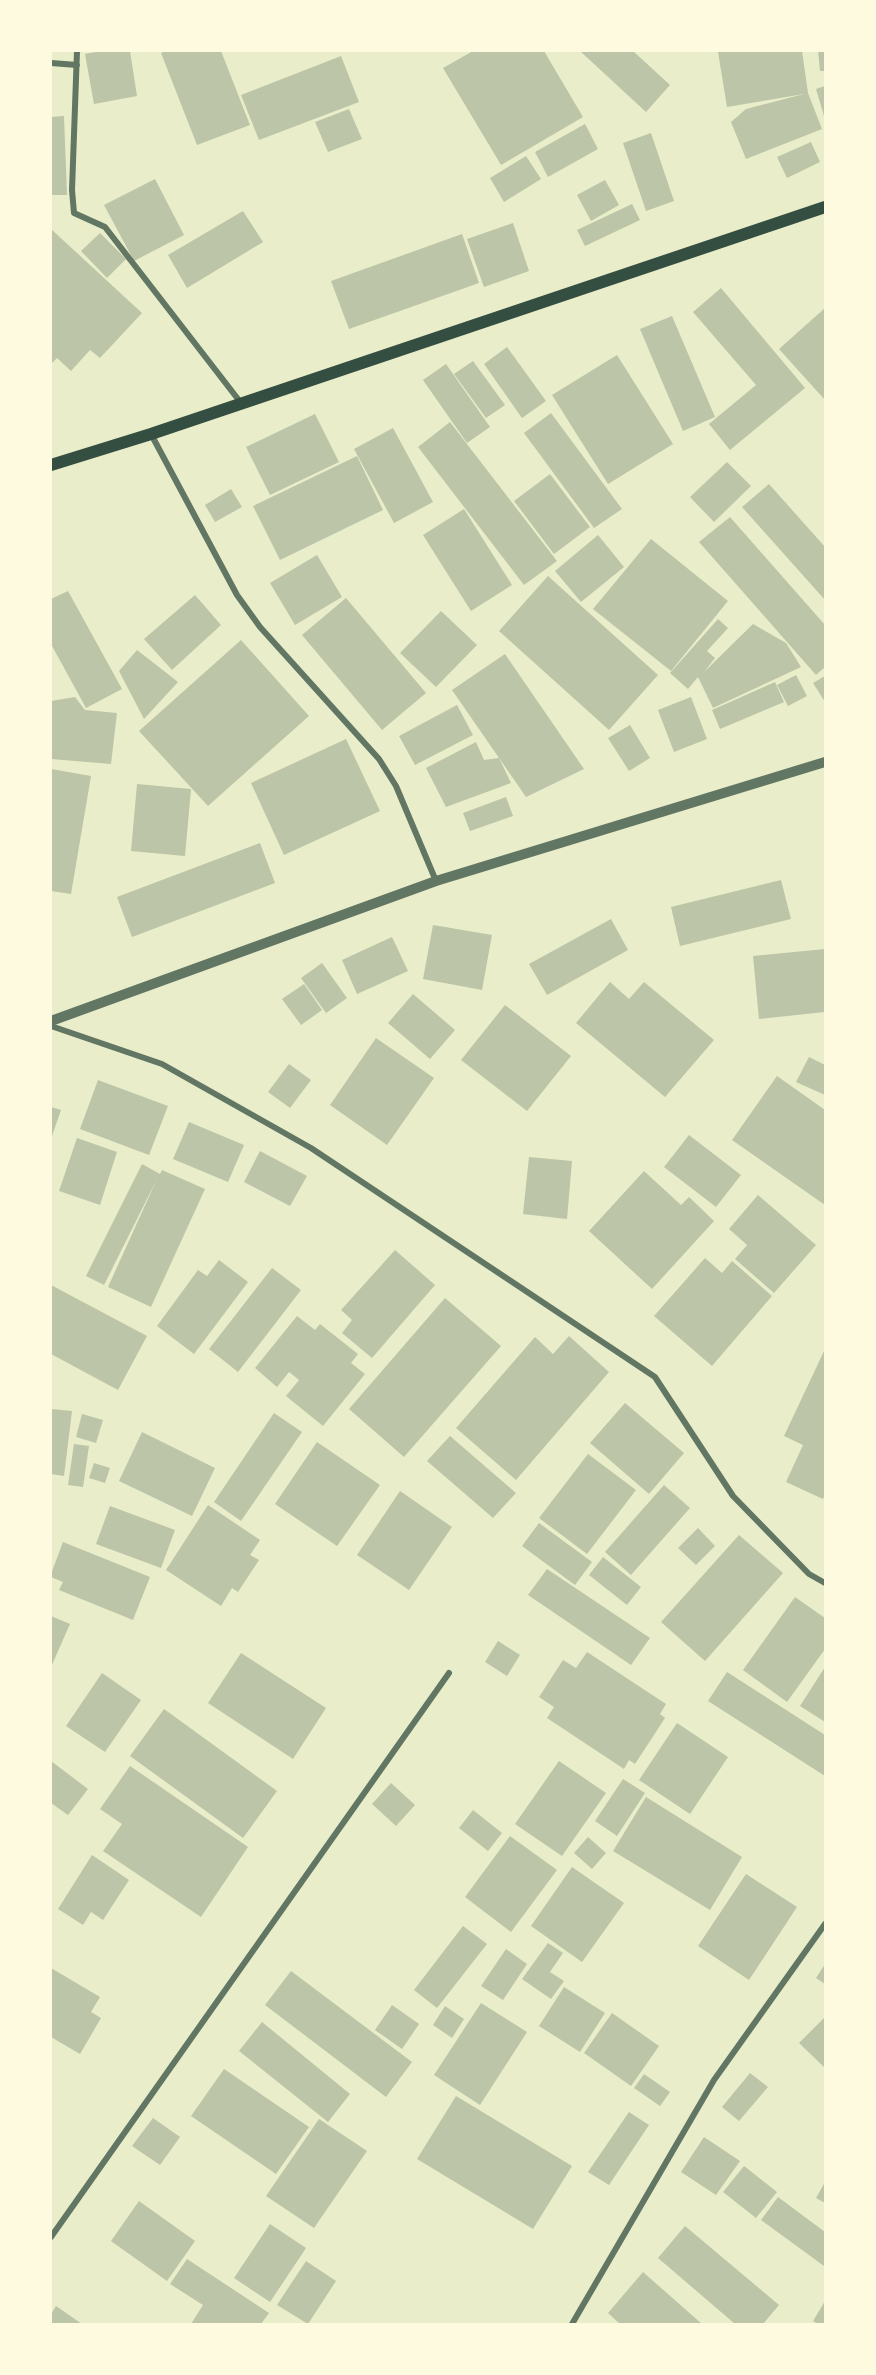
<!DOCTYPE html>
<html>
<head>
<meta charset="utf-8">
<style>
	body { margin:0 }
	#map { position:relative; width:876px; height:2375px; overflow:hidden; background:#e9edc9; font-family:"Asap Condensed",sans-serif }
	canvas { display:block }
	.frame { position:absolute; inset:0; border:52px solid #fefae0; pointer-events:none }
</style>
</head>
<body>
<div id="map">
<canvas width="876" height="2375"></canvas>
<div class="frame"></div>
</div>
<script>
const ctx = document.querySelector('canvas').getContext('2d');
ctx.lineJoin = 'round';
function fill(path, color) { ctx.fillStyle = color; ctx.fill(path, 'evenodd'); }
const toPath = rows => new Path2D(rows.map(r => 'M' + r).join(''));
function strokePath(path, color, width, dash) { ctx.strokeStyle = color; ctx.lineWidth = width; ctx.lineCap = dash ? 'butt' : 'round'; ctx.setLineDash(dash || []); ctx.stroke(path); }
const building = toPath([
	[102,51,130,51,137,96,94,104,85,54],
	[165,51,221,51,250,125,197,145,161,53],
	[473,51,544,51,583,117,501,165,443,68],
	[580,51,633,51,670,85,646,112],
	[725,51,802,51,808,93,822,129,746,159,731,122,746,109,804,94,727,107,718,52],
	[818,51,825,51,825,71,820,71],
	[341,56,359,102,259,140,241,95],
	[825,86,825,116,824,116,816,89],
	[349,109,362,139,328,152,315,122],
	[64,116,67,195,51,195,51,117],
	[585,124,598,149,548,177,535,152],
	[651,133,674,201,646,211,623,143],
	[811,142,820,162,787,178,777,157],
	[526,156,541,179,504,202,490,178],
	[155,179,184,235,134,261,104,205],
	[605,180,619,205,591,221,577,195],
	[632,204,640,220,585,246,577,230],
	[243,211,263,242,187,288,168,255],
	[513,223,529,271,484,287,467,239],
	[51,229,142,313,100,358,90,350,71,371,57,358,51,364],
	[100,233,126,259,107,278,81,251],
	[462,234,479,283,349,329,331,281],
	[721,288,805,388,730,450,709,424,756,385,693,312],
	[825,308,825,400,779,349],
	[672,316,715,417,683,431,640,329],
	[507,347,546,401,522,418,484,364],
	[617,355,673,444,608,484,552,395],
	[473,361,505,405,486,418,454,374],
	[446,364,490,427,467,443,423,380],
	[551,413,622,509,594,528,524,433],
	[315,414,339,462,270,495,246,447],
	[450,422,557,561,524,585,418,447],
	[393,428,433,502,394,523,354,449],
	[357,456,383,510,280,560,253,506],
	[727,462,751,486,714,522,690,497],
	[550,474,590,527,554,554,514,501],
	[769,484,825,547,825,600,742,507],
	[231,489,242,507,215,522,205,505],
	[464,509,512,585,471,611,423,535],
	[730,517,825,625,825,667,816,675,699,542],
	[598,535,624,567,581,602,555,571],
	[651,539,728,601,671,671,593,609],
	[317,555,342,597,295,625,270,583],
	[548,576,658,675,609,730,499,631],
	[68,591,122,689,86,708,51,644,51,599],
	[195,595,221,625,172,670,144,639],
	[346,598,426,693,382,730,302,635],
	[441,611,477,645,436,687,400,653],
	[718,619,728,628,707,651,715,658,704,672,753,624,786,643,801,667,713,708,698,677,688,689,670,673],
	[241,640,309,716,208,806,139,731],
	[137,650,178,682,144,719,119,671],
	[505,654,584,769,526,797,452,690],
	[796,675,807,696,788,706,777,685],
	[825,676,825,702,813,683],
	[775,682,784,702,720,729,712,710],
	[75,697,85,710,117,713,111,764,51,759,51,701],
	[691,697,707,739,674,752,658,710],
	[457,705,473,735,415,765,399,736],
	[630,725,650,758,629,771,608,738],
	[346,739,380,811,284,855,251,783],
	[476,742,484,760,499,758,511,783,446,807,426,768],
	[51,769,91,776,71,894,51,891],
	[137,784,191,789,185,856,131,851],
	[506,797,513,816,470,831,463,813],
	[260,843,275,883,132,937,117,897],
	[781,880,791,919,680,946,671,907],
	[611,919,628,950,547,995,529,964],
	[433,925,492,935,482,990,423,979],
	[392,937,408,971,357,994,342,960],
	[825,949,825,1012,759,1019,753,956],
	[322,963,347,998,326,1013,301,978],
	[610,982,629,999,644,982,714,1040,665,1097,576,1023],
	[304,984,322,1010,301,1025,282,999],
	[413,994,455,1030,430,1059,388,1023],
	[505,1005,571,1056,527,1111,461,1060],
	[376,1038,434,1078,387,1145,330,1105],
	[809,1057,825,1065,825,1095,796,1082],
	[289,1064,311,1080,290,1108,268,1092],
	[777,1076,825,1110,825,1205,732,1140],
	[98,1080,168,1106,149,1155,80,1129],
	[51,1107,61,1110,51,1139],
	[189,1122,244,1145,228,1182,173,1159],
	[689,1135,741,1175,716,1207,664,1167],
	[77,1138,117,1152,100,1205,59,1191],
	[260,1151,307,1176,290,1206,244,1182],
	[529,1157,572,1161,567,1219,523,1214],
	[142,1164,160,1174,162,1170,205,1189,151,1307,108,1287,157,1179,104,1285,86,1276],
	[644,1171,681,1205,689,1197,714,1221,652,1289,589,1231],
	[758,1195,816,1245,774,1293,735,1259,747,1245,729,1229],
	[395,1250,435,1285,372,1358,342,1333,352,1320,341,1310],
	[705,1258,722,1273,732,1261,772,1296,712,1366,654,1316],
	[219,1260,248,1282,194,1354,157,1326,198,1270,207,1276],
	[272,1268,301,1290,238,1372,209,1349],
	[51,1285,147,1336,118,1390,51,1354],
	[445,1298,501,1346,404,1457,349,1409],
	[297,1316,315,1330,320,1324,358,1354,351,1363,365,1374,323,1426,286,1396,299,1380,289,1372,277,1387,255,1368],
	[569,1336,609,1372,516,1480,456,1428,535,1337,553,1354],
	[825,1349,825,1495,823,1499,786,1482,803,1445,784,1436],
	[625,1403,684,1453,649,1494,590,1443],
	[51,1409,72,1411,64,1476,51,1474],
	[274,1413,302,1432,241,1521,214,1502],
	[82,1414,103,1420,96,1443,76,1437],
	[142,1432,215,1468,192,1516,119,1481],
	[450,1436,516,1493,493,1518,427,1461],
	[317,1442,380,1485,337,1546,275,1504],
	[74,1444,89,1446,83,1487,68,1485],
	[588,1454,636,1490,587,1554,539,1518],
	[94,1463,110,1468,105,1483,89,1478],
	[664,1485,690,1508,631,1575,605,1552],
	[400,1491,452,1527,409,1590,357,1555],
	[208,1505,260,1540,250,1555,259,1560,238,1592,232,1588,221,1606,166,1570],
	[110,1506,175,1530,161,1568,96,1544],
	[539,1523,592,1562,575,1585,522,1546],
	[698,1528,715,1546,696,1565,678,1548],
	[739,1535,783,1573,705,1661,661,1622],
	[63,1542,150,1577,133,1620,59,1590,63,1582,51,1577,51,1574],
	[603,1557,641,1587,627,1605,589,1575],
	[547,1569,650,1638,631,1665,528,1595],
	[795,1597,825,1618,825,1649,787,1702,743,1670],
	[51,1616,70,1624,51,1667],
	[498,1641,520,1655,507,1676,485,1662],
	[587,1652,666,1704,660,1714,665,1718,635,1764,629,1760,624,1769,547,1718,554,1707,539,1697,563,1660,576,1668],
	[241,1653,326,1708,293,1759,208,1703],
	[825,1667,825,1722,800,1706],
	[727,1672,825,1735,825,1776,708,1701],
	[102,1673,141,1700,105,1752,66,1726],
	[164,1709,277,1791,243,1838,130,1756],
	[677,1723,728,1757,690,1814,639,1780],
	[51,1761,88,1789,68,1815,51,1803],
	[559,1761,606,1793,562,1856,515,1824],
	[130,1766,248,1847,201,1917,103,1851,122,1824,100,1809],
	[623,1779,645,1793,617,1836,595,1821],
	[391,1783,415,1805,396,1826,372,1804],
	[646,1797,742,1857,710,1910,613,1851],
	[473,1810,502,1833,488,1851,459,1828],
	[510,1836,557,1870,511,1932,465,1897],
	[588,1837,606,1853,592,1869,574,1853],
	[92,1855,129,1880,103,1920,91,1912,83,1925,58,1909],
	[572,1867,624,1903,582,1962,531,1926],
	[746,1874,797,1907,749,1980,698,1946],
	[463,1926,487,1944,437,2008,414,1990],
	[548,1943,563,1953,550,1972,564,1981,551,1999,522,1979],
	[506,1949,527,1964,503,2000,481,1986],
	[825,1964,825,1984,816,1978],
	[51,1968,100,1997,91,2012,101,2018,80,2054,51,2037],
	[291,1971,412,2062,386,2097,265,2005],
	[564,1987,605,2013,580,2052,539,2026],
	[481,2003,527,2032,480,2105,434,2075],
	[392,2005,419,2024,402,2049,375,2030],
	[445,2006,464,2019,452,2038,433,2025],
	[612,2013,659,2046,631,2086,584,2053],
	[825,2017,825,2068,799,2043],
	[262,2022,350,2094,328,2122,239,2051],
	[224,2069,309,2127,276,2174,191,2116],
	[750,2073,768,2087,739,2121,722,2107],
	[644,2074,670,2092,660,2106,634,2088],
	[456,2096,572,2166,533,2229,417,2159],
	[629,2112,649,2125,609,2185,588,2172],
	[153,2118,180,2137,160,2165,132,2146],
	[319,2119,367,2151,314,2228,266,2196],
	[704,2137,740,2161,716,2195,681,2172],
	[744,2166,777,2192,756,2218,723,2192],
	[825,2182,825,2203,816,2198],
	[778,2197,825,2232,824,2266,761,2220],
	[139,2201,195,2241,167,2281,111,2241],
	[270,2224,306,2248,270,2302,234,2278],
	[685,2226,779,2305,763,2324,735,2324,658,2258],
	[187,2259,269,2313,261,2324,191,2324,203,2305,170,2284],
	[306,2261,336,2281,308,2324,277,2305],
	[643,2272,702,2324,620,2324,608,2313],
	[825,2301,825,2324,818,2324,813,2321],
	[56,2306,82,2324,51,2324,51,2314]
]);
const minor = toPath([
	[77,51,72,190,74,213,105,227,241,403],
	[51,63,77,65],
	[151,434,237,595,260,627,379,759,396,786,436,881],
	[51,1026,162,1064,311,1148,655,1377,733,1496,809,1574,825,1583],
	[51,2237,449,1673],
	[572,2324,714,2080,825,1924]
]);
const tertiary = toPath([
	[51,1021,436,881,825,762]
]);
const secondary = toPath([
	[51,465,151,434,825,207]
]);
fill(building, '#bcc5a7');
strokePath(minor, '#617663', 6);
strokePath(tertiary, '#617663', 10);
strokePath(secondary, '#344e41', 12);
</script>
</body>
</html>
